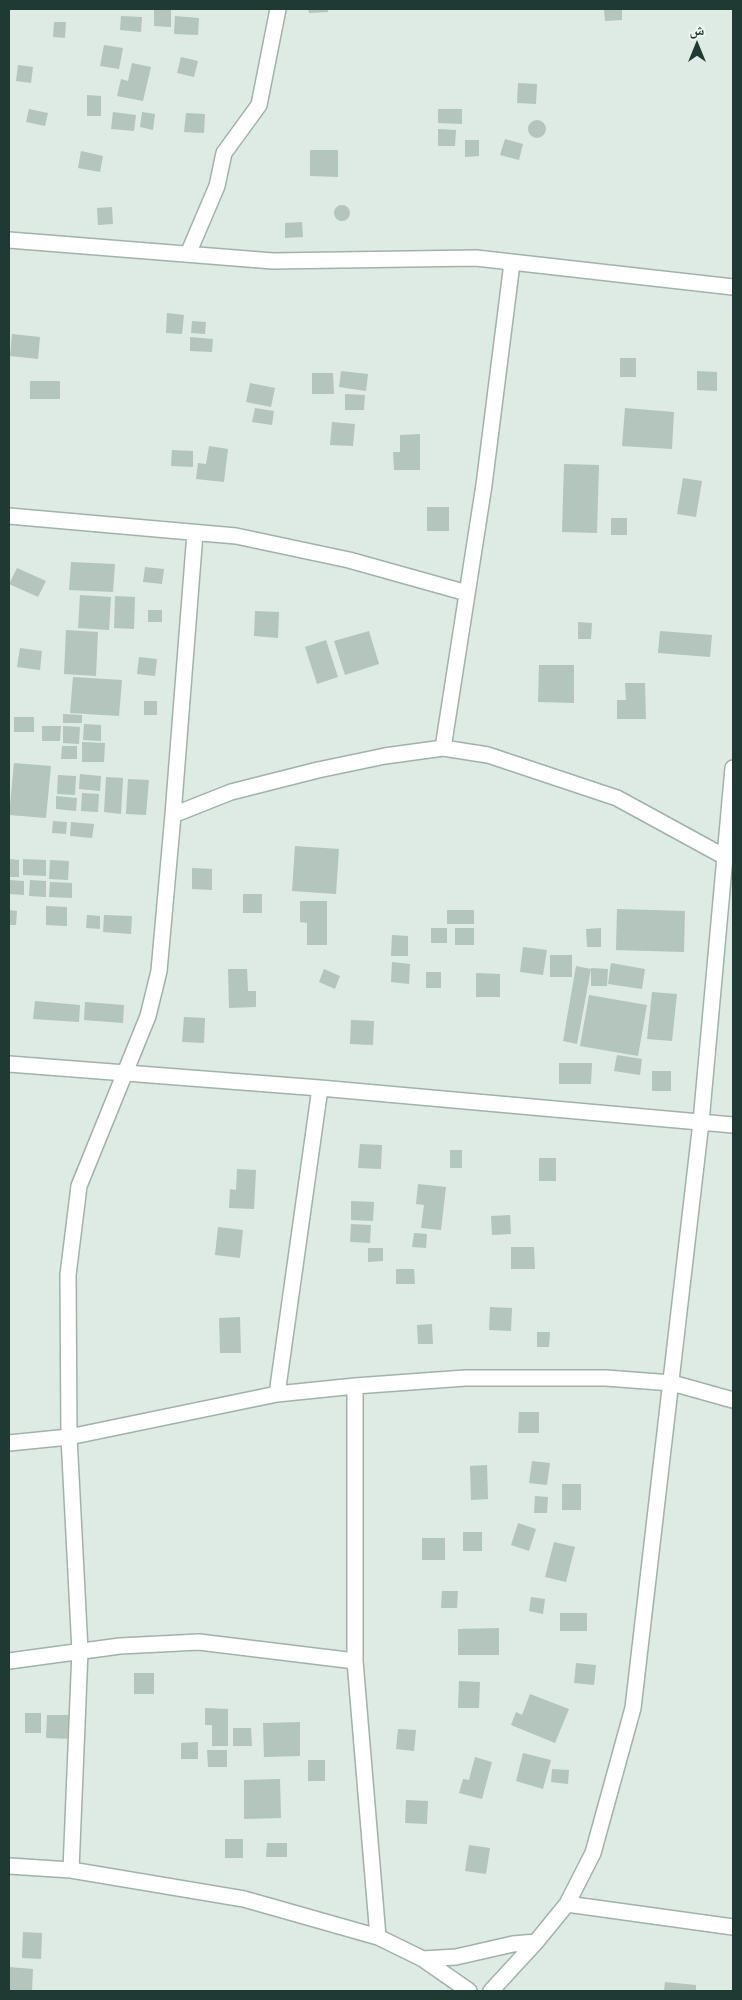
<!DOCTYPE html>
<html>
<head>
<meta charset="utf-8">
<style>
	body { margin:0 }
	#map { position:relative; width:742px; height:2000px; overflow:hidden; background:#deeae4; font-family:Quicksand,"Noto Naskh Arabic",sans-serif }
	canvas { display:block }
	.frame { position:absolute; inset:0; border:10px solid #1f3a32; pointer-events:none }
	.north { position:absolute; left:672px; top:20px; width:50px; height:50px; -webkit-text-stroke:4px #eef7f2; paint-order:stroke; rotate:0deg; font-size:14px; font-weight:700; line-height:20px; text-align:center; color:#1f3a32 }
	.north::after { content:''; display:block; margin:auto; width:18px; height:22px; background:#1f3a32; clip-path:polygon(50% 0,100% 100%,50% 72%,0 100%) }
</style>
</head>
<body>
<div id="map">
<canvas width="742" height="2000"></canvas>
<div class="frame"></div>
<div class="north">ش</div>
</div>
<script>
const ctx = document.querySelector('canvas').getContext('2d');
ctx.lineJoin = 'round';
function fill(path, color) { ctx.fillStyle = color; ctx.fill(path, 'evenodd'); }
const toPath = rows => new Path2D(rows.map(r => 'M' + r).join(''));
function strokePath(path, color, width, dash) { ctx.strokeStyle = color; ctx.lineWidth = width; ctx.lineCap = dash ? 'butt' : 'round'; ctx.setLineDash(dash || []); ctx.stroke(path); }
const building = toPath([
	[154,9,171,9,171,27,154,26],
	[308,9,328,9,328,12,309,13],
	[604,9,622,9,622,20,605,21],
	[121,16,142,17,141,32,120,30],
	[175,16,199,18,198,35,174,34],
	[54,22,66,22,65,38,53,37],
	[104,45,123,48,119,69,100,66],
	[181,57,198,61,194,77,177,73],
	[132,63,151,67,143,101,117,96,121,79,128,81],
	[18,65,33,67,31,83,16,81],
	[518,83,537,84,536,104,517,103],
	[87,95,101,96,101,116,87,116],
	[29,109,48,113,45,126,26,122],
	[438,109,462,109,462,124,438,123],
	[113,112,136,115,134,131,111,129],
	[142,112,155,114,153,130,140,127],
	[186,113,205,114,204,133,184,132],
	'528 129a9 9 0 1 1 18 0a9 9 0 1 1-18 0Z',
	[438,129,456,130,455,146,438,146],
	[505,139,523,144,519,160,500,155],
	[465,140,479,140,479,156,465,157],
	[310,150,338,150,338,177,310,176],
	[81,151,103,156,100,172,78,168],
	'334 213a8 8 0 1 1 16 0a8 8 0 1 1-16 0Z',
	[112,207,113,224,98,225,97,208],
	[302,222,303,237,285,238,285,223],
	[167,313,184,315,182,334,166,333],
	[192,321,206,322,205,334,191,333],
	[12,334,40,337,38,359,10,356],
	[190,337,213,339,212,352,190,351],
	[620,358,636,358,636,377,620,377],
	[341,371,368,374,366,391,339,387],
	[697,371,717,372,717,391,697,390],
	[312,373,333,373,334,394,312,394],
	[30,381,60,381,60,399,30,399],
	[250,383,275,388,271,407,246,402],
	[345,394,365,395,364,410,345,410],
	[255,408,274,411,272,425,252,422],
	[625,408,674,412,672,449,622,446],
	[332,422,355,424,353,446,330,445],
	[420,434,420,470,394,470,393,452,400,452,400,435],
	[209,446,228,449,224,482,196,479,198,463,206,464],
	[172,450,193,451,193,467,171,466],
	[564,464,599,465,597,533,562,532],
	[683,478,702,481,696,517,677,514],
	[427,507,449,507,449,531,427,531],
	[611,518,627,518,627,535,611,535],
	[71,562,115,564,113,592,69,590],
	[145,567,164,569,162,584,143,582],
	[17,568,46,581,38,597,9,584],
	[80,595,111,597,109,630,78,628],
	[115,596,135,597,134,629,114,628],
	[148,610,162,610,162,622,148,622],
	[255,611,279,612,278,638,254,636],
	[578,622,592,623,591,639,578,639],
	[66,630,98,632,96,676,64,674],
	[369,631,379,664,345,675,334,641],
	[660,631,712,635,710,657,658,653],
	[326,640,338,677,317,684,305,647],
	[20,648,42,651,40,670,17,667],
	[139,657,157,659,155,676,137,674],
	[539,665,574,665,574,703,538,702],
	[73,677,122,680,119,716,70,713],
	[625,683,645,683,646,719,617,719,617,700,626,700],
	[144,701,157,701,157,715,144,715],
	[63,714,82,715,82,723,63,723],
	[14,717,34,717,34,732,14,732],
	[84,724,101,725,101,741,83,740],
	[42,726,61,726,60,741,42,741],
	[63,726,80,727,79,744,63,743],
	[82,742,105,743,104,762,82,762],
	[62,746,77,746,77,759,61,759],
	[14,763,51,766,46,818,9,815],
	[80,774,101,776,100,791,79,789],
	[58,775,76,776,75,795,57,794],
	[106,777,123,778,121,814,104,812],
	[128,779,149,780,146,815,126,814],
	[82,793,99,794,98,812,81,811],
	[56,796,77,798,76,811,56,809],
	[53,821,67,822,66,834,52,833],
	[71,822,94,824,92,838,70,836],
	[295,846,339,849,336,894,292,891],
	[9,859,19,860,19,877,9,877],
	[23,859,46,860,46,876,23,875],
	[50,860,69,861,68,880,49,879],
	[192,868,212,869,212,890,192,889],
	[9,880,24,881,24,895,9,894],
	[30,880,46,881,46,897,29,896],
	[50,882,72,883,72,898,49,897],
	[243,894,262,894,262,913,243,913],
	[300,901,327,901,327,945,307,945,307,923,300,922],
	[46,906,67,907,67,926,46,925],
	[617,909,685,911,684,952,616,950],
	[9,910,17,911,16,925,9,925],
	[447,910,474,910,474,924,447,924],
	[87,915,100,916,100,929,86,928],
	[104,915,132,916,131,934,103,932],
	[431,928,447,928,447,943,431,943],
	[455,928,474,928,474,945,455,945],
	[601,928,601,947,587,947,586,929],
	[392,935,408,936,408,956,391,956],
	[523,947,547,950,543,975,520,972],
	[550,955,572,955,572,977,550,977],
	[392,962,410,964,409,984,391,982],
	[611,963,645,969,642,989,608,984],
	[576,966,591,969,577,1044,563,1041],
	[591,968,608,969,607,986,591,986],
	[228,969,247,969,248,991,256,991,256,1007,229,1008],
	[324,969,340,976,335,989,319,982],
	[426,972,441,972,441,988,426,988],
	[476,973,500,974,500,997,476,997],
	[652,992,677,994,672,1041,647,1039],
	[589,995,647,1005,638,1056,580,1046],
	[35,1001,80,1005,79,1022,33,1019],
	[85,1002,124,1005,123,1023,84,1020],
	[184,1017,205,1018,204,1043,182,1042],
	[351,1020,374,1021,373,1045,350,1044],
	[617,1055,642,1059,640,1075,614,1071],
	[559,1063,592,1063,591,1084,559,1084],
	[652,1071,671,1071,671,1091,652,1091],
	[360,1144,382,1145,381,1169,358,1168],
	[450,1150,462,1150,462,1168,450,1168],
	[539,1158,556,1158,556,1181,539,1181],
	[237,1169,256,1170,254,1209,229,1208,230,1189,236,1190],
	[418,1184,446,1187,441,1230,421,1228,424,1205,416,1204],
	[351,1201,374,1202,373,1221,351,1220],
	[510,1215,511,1234,492,1235,491,1216],
	[351,1224,371,1225,370,1243,350,1242],
	[218,1227,243,1230,240,1258,215,1255],
	[414,1233,427,1234,426,1248,412,1247],
	[511,1247,534,1247,535,1269,511,1269],
	[368,1248,383,1248,383,1261,368,1262],
	[396,1269,414,1269,415,1284,396,1284],
	[490,1307,512,1308,511,1331,489,1330],
	[240,1317,241,1353,220,1353,219,1318],
	[432,1324,433,1344,418,1344,417,1325],
	[537,1332,550,1332,549,1347,537,1347],
	[519,1412,539,1412,539,1433,518,1433],
	[532,1461,550,1463,547,1485,529,1483],
	[487,1465,488,1499,471,1500,470,1466],
	[562,1484,581,1484,581,1510,562,1510],
	[535,1496,548,1497,547,1513,534,1513],
	[518,1523,536,1529,529,1551,511,1545],
	[463,1532,482,1532,482,1551,463,1551],
	[422,1538,445,1538,445,1560,422,1560],
	[554,1542,575,1547,566,1582,545,1577],
	[442,1591,458,1591,457,1608,441,1608],
	[531,1597,545,1599,543,1614,529,1611],
	[560,1613,587,1613,587,1631,560,1631],
	[499,1628,499,1655,458,1655,458,1629],
	[576,1663,596,1665,594,1685,574,1683],
	[134,1673,154,1673,154,1694,134,1694],
	[459,1681,480,1682,479,1708,458,1708],
	[530,1694,569,1709,555,1743,511,1725,516,1712,522,1715],
	[205,1708,228,1709,228,1746,212,1746,212,1725,205,1725],
	[25,1713,41,1713,41,1733,25,1733],
	[47,1715,72,1715,71,1739,46,1738],
	[300,1722,300,1756,264,1757,263,1723],
	[233,1728,251,1728,252,1746,233,1746],
	[398,1729,416,1730,414,1751,396,1749],
	[198,1742,198,1759,181,1759,181,1743],
	[207,1750,227,1750,227,1767,208,1767],
	[523,1753,551,1760,543,1789,516,1781],
	[475,1757,492,1762,482,1799,459,1793,463,1779,469,1780],
	[308,1760,325,1760,325,1781,308,1781],
	[552,1769,569,1770,568,1784,551,1782],
	[280,1779,281,1818,244,1819,244,1780],
	[406,1800,428,1801,427,1824,405,1823],
	[225,1839,243,1839,243,1858,225,1858],
	[267,1843,287,1843,287,1857,266,1857],
	[469,1845,490,1848,486,1874,465,1871],
	[23,1932,42,1933,41,1959,22,1958],
	[9,1967,33,1969,32,1991,10,1991],
	[665,1982,696,1985,696,1991,664,1991]
]);
const minor = toPath([
	[9,240,273,261,476,258,733,287],
	[188,254,217,186,224,153,259,105,278,9],
	[9,516,236,536,349,560,467,593],
	[443,748,484,485,512,263],
	[173,815,231,792,318,770,385,756,443,748,488,755,617,798,725,857],
	[9,1064,320,1088,733,1125],
	[355,1386,355,1661,378,1937],
	[277,1394,320,1088],
	[9,1443,69,1437,277,1394,355,1386,465,1378,606,1378,672,1383,733,1400],
	[9,1661,120,1646,199,1642,355,1661],
	[9,1866,71,1870,244,1899,378,1937,423,1959,469,1991],
	[71,1870,80,1651,69,1437,68,1275,79,1186,148,1016,159,971,173,815,195,533],
	[567,1904,733,1927],
	[423,1959,456,1957,513,1944,536,1942],
	[491,1991,536,1942,567,1904,593,1853,633,1708,701,1122,733,768]
]);
fill(building, '#b3c5bd');
strokePath(minor, '#a1b2ab', 18);
strokePath(minor, '#fff', 15);
</script>
</body>
</html>
